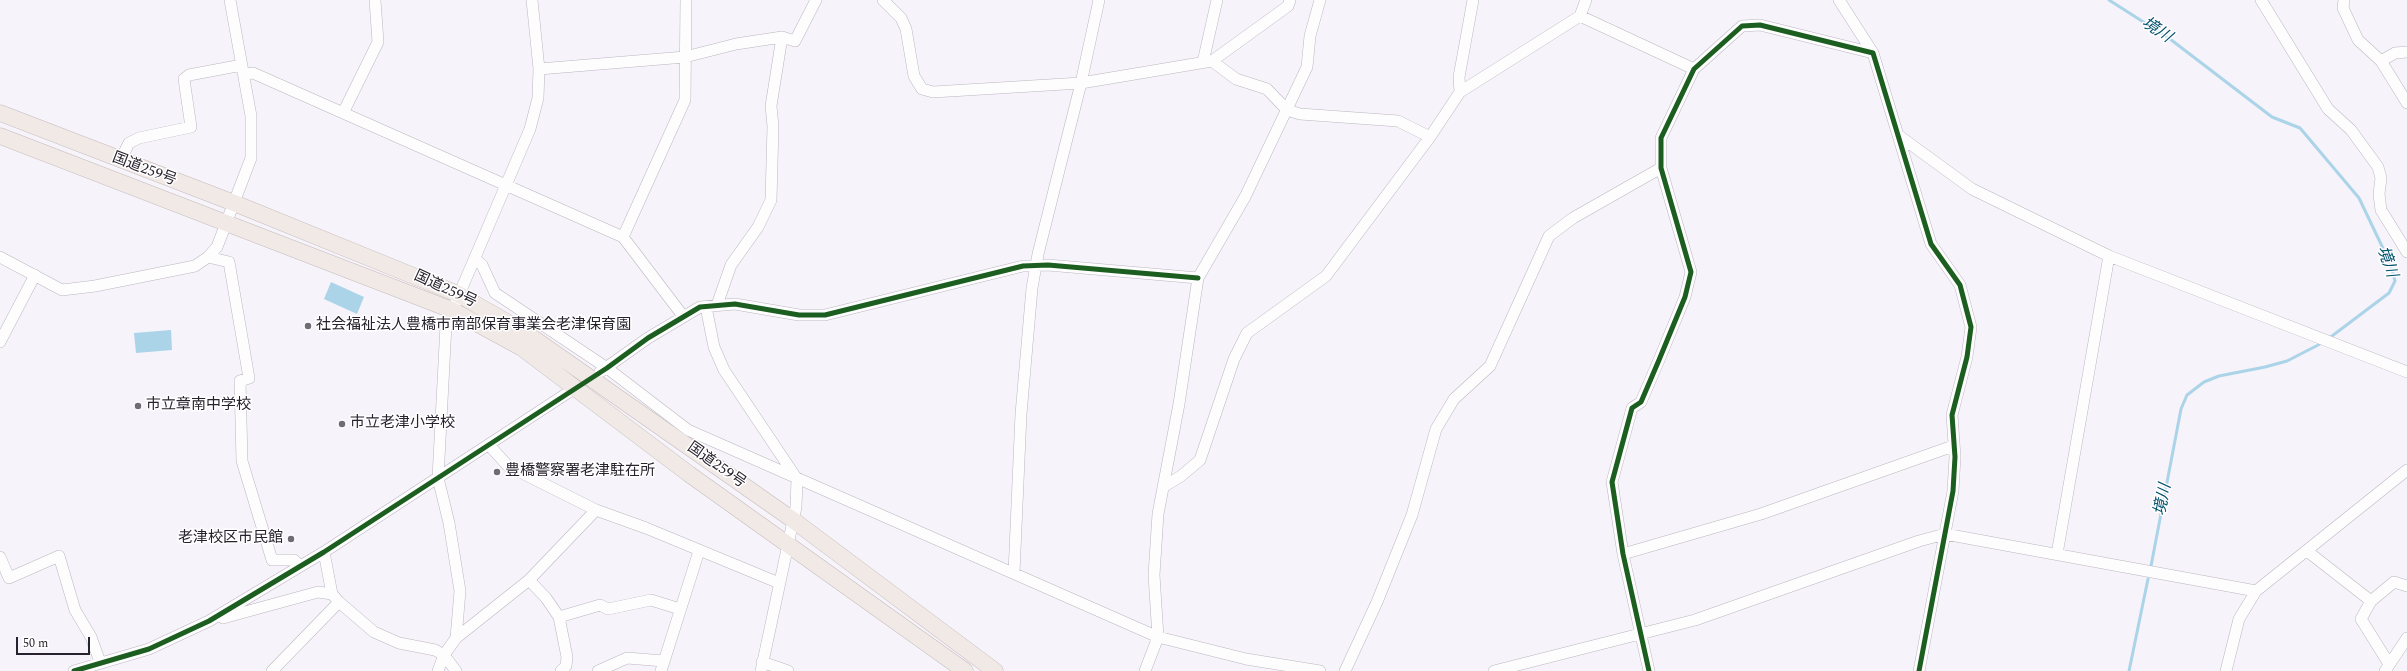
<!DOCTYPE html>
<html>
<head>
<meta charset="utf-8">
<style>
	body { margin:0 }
	#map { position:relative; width:2407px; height:671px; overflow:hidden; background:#f6f3fa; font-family:Spectral,serif }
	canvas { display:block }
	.scale { position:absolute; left:16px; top:637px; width:74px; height:18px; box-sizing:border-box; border:2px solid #28222e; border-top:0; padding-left:5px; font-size:12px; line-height:14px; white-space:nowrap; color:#28222e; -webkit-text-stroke:3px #fff; paint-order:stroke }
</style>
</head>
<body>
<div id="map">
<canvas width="2407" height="671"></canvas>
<div class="scale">50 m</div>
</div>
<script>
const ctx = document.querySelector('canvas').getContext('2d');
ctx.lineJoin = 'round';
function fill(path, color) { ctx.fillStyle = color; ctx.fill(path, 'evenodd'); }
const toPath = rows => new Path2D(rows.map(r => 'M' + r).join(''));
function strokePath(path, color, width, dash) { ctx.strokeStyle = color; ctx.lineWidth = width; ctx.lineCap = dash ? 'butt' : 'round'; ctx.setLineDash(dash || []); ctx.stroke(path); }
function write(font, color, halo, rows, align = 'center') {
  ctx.font = font + ' Spectral,"Noto Sans JP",serif'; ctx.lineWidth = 3; ctx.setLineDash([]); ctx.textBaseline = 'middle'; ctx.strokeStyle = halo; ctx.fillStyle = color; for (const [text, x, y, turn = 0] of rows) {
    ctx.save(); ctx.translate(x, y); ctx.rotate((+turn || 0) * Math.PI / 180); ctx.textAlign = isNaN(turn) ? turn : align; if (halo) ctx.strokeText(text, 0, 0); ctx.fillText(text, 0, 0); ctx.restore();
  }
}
const water = toPath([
	[331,282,364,297,357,314,324,299],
	[171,330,172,350,136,353,134,333]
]);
const stream = toPath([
	[2109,0,2170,39,2272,117,2300,128,2359,198,2390,263,2395,281,2389,293,2328,339],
	[2151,566,2181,409,2187,395,2204,382,2219,376,2265,367,2287,361,2324,342],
	[2129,671,2148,579]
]);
const minor = toPath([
	[883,0,901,18,906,29,914,76,922,89,933,92,1081,83,1212,61,1288,6,1290,0],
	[1839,0,1873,53],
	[2261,0,2328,109,2351,130,2378,167,2381,178,2379,194,2381,210,2407,252],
	[2344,0,2343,8,2358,40,2381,61,2407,103],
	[1580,16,1586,0],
	[1212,61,1236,79,1267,89,1287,110,1300,114,1398,121,1430,137],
	[2381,61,2395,53,2407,52],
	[1203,62,1217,0],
	[539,69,685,57,736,44,782,37,795,41,816,0],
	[244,74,253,73,623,237,683,316],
	[1460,92,1459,77,1473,0],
	[343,113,378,42,375,0],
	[1898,135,1972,189,2109,256,2407,372],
	[120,161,129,143,139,138,191,127,184,79,189,75,242,65],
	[623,237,685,100,686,0],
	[0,257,62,290,95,286,195,266,208,257,217,247,251,158,251,116,230,0],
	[208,257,229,262,249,378,240,381,242,461,272,560,294,560,300,566],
	[475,259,482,265,495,293,607,368,688,430,1158,637,1246,659,1320,671],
	[717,305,731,265,758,227,771,200,773,126,771,106,782,37],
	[706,307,714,347,724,370,797,479,796,507,761,671],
	[0,342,35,275],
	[600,372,648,338,700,307,735,304,799,315,825,315,1023,266,1048,265,1198,278],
	[489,445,508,466,596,510,646,528,779,583],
	[1163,487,1181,476,1200,460,1234,359,1247,333,1326,276,1430,137,1460,92,1580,16,1694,69],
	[2307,551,2371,601],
	[324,552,332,594,339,602,374,632,399,643,435,650,444,655,456,671],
	[1623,554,1761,514,1953,446],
	[2057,554,2109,256],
	[0,557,9,578,59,556,75,610,91,637,100,662],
	[1014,573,1021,414,1032,288,1038,254,1081,83,1099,0],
	[529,580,546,598,559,617,567,657,566,666,561,671],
	[559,617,600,605,608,609,651,600,680,609],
	[223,618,318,592,332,594],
	[456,638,529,580,596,510],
	[762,662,788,671],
	[2389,664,2361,619,2371,601,2394,582,2407,586],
	[74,671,149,649,209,621,324,552,569,392],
	[272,671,339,602],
	[438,671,444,655,456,638,460,591,449,523,438,478,446,325,530,129,538,98,539,69,532,0],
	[598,671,627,658,664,661],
	[661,671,699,551],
	[1145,671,1158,637,1154,575,1158,514,1179,404,1198,278,1245,197,1307,67,1310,36,1320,0],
	[1345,671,1377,602,1412,515,1436,429,1454,399,1490,366,1549,236,1573,218,1661,168],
	[1494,671,1695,620,1919,541,1945,534,2256,591],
	[1649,671,1623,554,1612,482,1632,408,1641,402,1659,360,1685,297,1691,272,1661,168,1661,138,1694,69,1742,26,1760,25,1873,53,1931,244,1960,285,1971,327,1967,357,1952,415,1955,457,1953,491,1919,671],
	[2226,671,2239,619,2256,591,2407,470],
	[2385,671,2407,638]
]);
const highway = toPath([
	[0,113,234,203,458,294,526,333,793,520,995,671],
	[0,136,452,310,522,348,689,474,965,671]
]);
const cycleway = toPath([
	[74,671,149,649,209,621,324,552,607,368,648,338,700,307,735,304,799,315,825,315,1023,266,1048,265,1198,278],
	[1649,671,1623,554,1612,482,1632,408,1641,402,1659,360,1685,297,1691,272,1661,168,1661,138,1694,69,1742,26,1760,25,1873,53,1931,244,1960,285,1971,327,1967,357,1952,415,1955,457,1953,491,1919,671]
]);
const markers = [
	[308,326,4,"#706b75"],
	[138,406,4,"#706b75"],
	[342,424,4,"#706b75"],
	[497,472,4,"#706b75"],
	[291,539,4,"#706b75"]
];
const streetNames = [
	["国道259号",144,170,21],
	["国道259号",445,290,25],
	["国道259号",716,466,35]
];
const poiNames = [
	["社会福祉法人豊橋市南部保育事業会老津保育園",316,326],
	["市立章南中学校",146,406],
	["市立老津小学校",350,424],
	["豊橋警察署老津駐在所",505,472],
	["老津校区市民館",283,539,"right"]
];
const waterNames = [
	["境川",2156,31,34],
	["境川",2386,262,71],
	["境川",2164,500,-79]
];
fill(water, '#abd4e9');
strokePath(stream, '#abd4e9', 3);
strokePath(minor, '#bbb6bf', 12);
strokePath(highway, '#c4bbbb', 17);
strokePath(minor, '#fefdfe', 11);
strokePath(highway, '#f0e9e6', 16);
strokePath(cycleway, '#1b5e20', 5);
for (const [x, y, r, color] of markers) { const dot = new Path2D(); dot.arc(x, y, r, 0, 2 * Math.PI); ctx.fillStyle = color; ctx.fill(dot); strokePath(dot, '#fff', 1.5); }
write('15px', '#28222e', '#fff', streetNames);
write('15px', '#28222e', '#fff', poiNames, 'left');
write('italic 16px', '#00526e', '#fff', waterNames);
</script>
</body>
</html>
